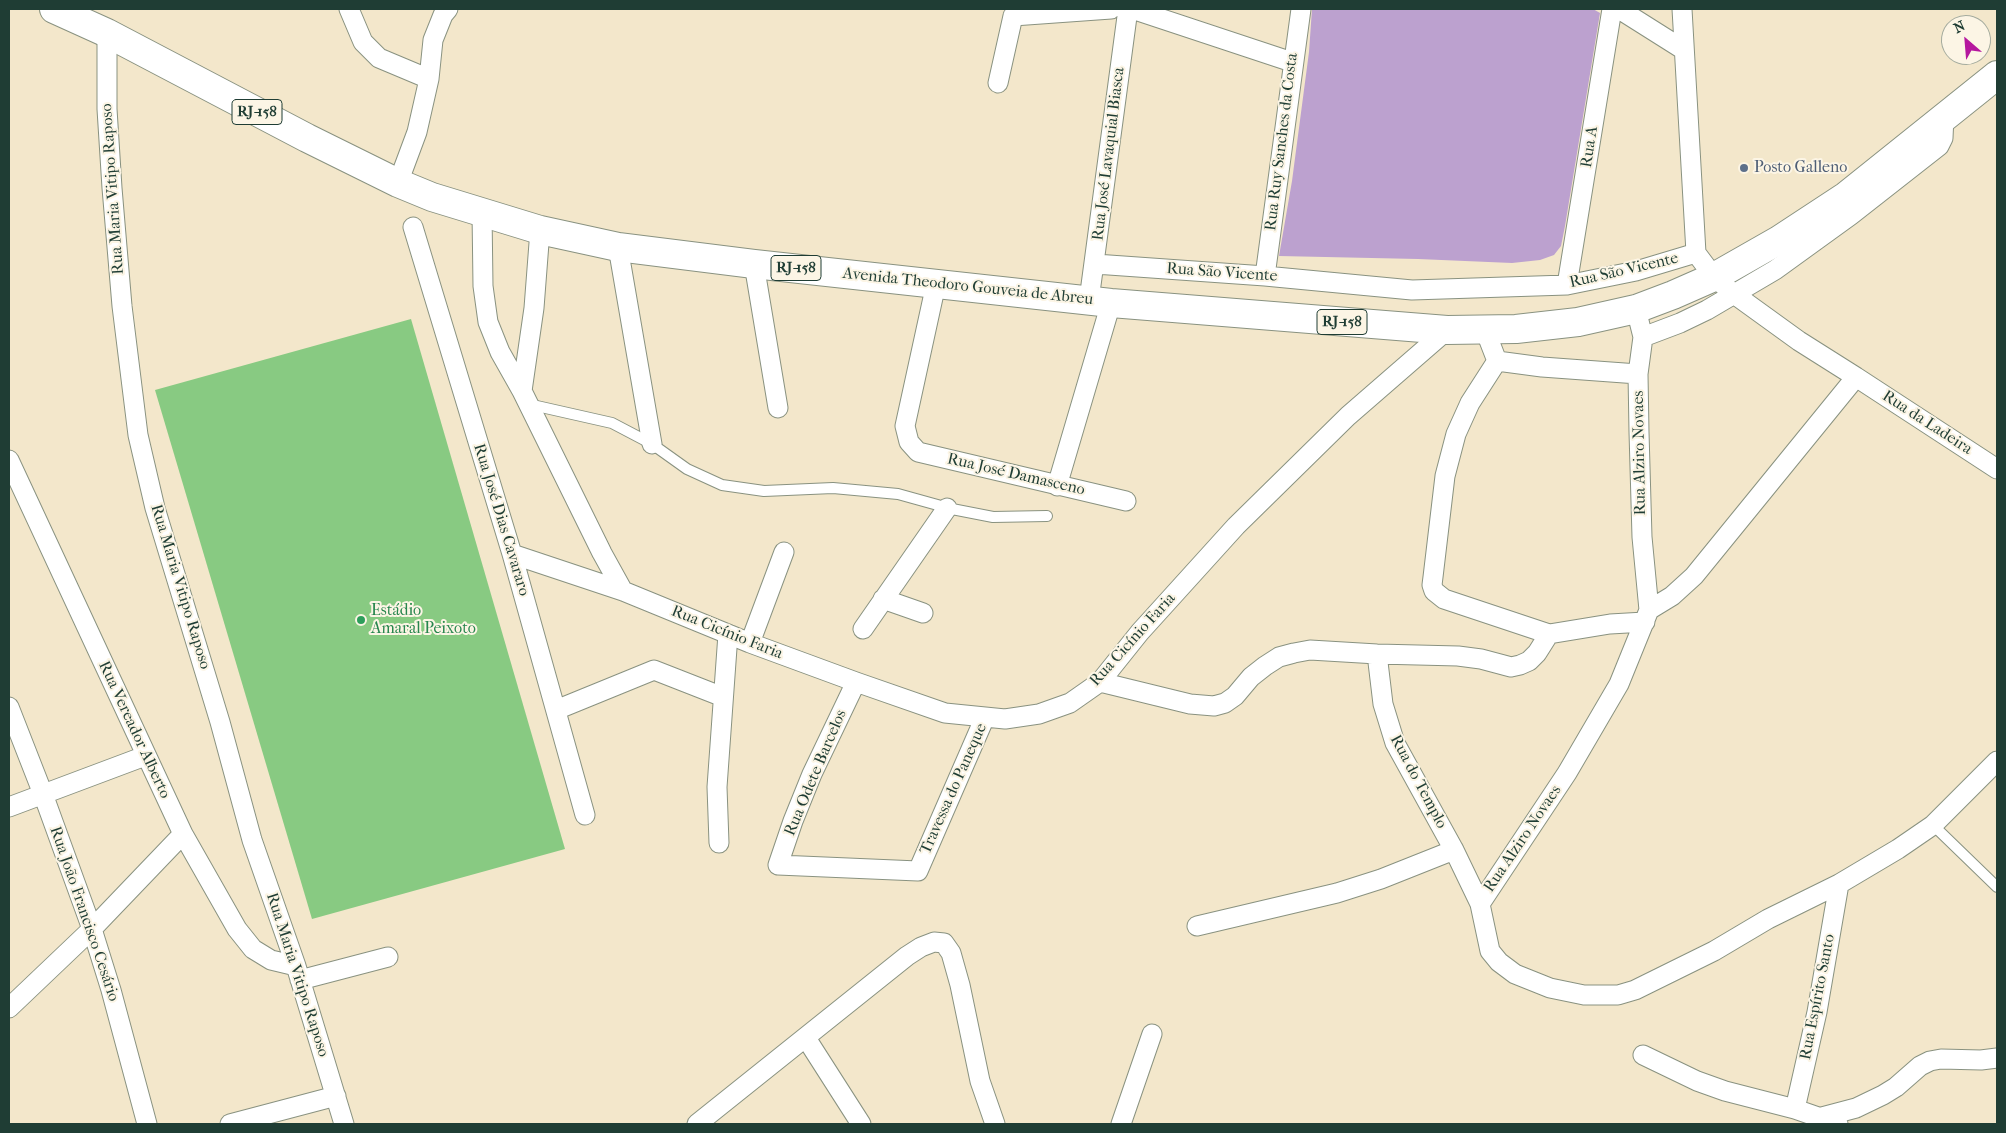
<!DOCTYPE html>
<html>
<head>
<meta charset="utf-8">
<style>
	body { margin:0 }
	#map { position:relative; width:2006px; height:1133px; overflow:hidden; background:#f3e7cb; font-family:"IM FELL French Canon",serif }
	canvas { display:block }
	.frame { position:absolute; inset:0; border:10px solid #1f3d34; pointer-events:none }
	.north { position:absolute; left:1941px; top:15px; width:50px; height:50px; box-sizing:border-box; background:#fcf5e5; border:1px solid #a4ab9e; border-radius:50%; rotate:333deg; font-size:14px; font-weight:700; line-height:20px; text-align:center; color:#1f3d34 }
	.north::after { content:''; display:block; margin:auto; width:18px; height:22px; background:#b5179e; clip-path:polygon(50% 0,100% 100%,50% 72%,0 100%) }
</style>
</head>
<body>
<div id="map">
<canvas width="2006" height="1133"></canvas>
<div class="frame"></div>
<div class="north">N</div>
</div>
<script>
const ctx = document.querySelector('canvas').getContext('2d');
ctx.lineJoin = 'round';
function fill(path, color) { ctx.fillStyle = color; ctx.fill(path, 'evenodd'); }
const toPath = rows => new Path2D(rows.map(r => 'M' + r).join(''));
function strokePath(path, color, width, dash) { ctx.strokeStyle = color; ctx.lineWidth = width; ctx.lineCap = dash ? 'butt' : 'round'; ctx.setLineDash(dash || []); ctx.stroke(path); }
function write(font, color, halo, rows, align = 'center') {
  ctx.font = font + ' "IM FELL French Canon",serif'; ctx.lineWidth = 4; ctx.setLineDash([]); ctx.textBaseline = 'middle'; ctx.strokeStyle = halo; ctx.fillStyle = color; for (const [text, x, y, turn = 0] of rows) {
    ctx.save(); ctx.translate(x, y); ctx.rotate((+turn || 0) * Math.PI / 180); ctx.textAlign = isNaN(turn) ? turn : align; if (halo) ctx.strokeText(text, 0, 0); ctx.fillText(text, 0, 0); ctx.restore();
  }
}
const green = toPath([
	[411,319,565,849,312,919,155,390]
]);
const building = toPath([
	[1312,9,1593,9,1600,13,1565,226,1561,246,1554,255,1540,260,1512,263,1418,259,1279,256,1292,181,1309,52]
]);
const lane = toPath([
	[528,404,612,423,652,444,687,469,722,485,764,491,833,488,898,494,952,509,993,517,1047,516],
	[1933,825,1997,887]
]);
const street = toPath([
	[349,9,363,42,379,58,429,79],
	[1132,9,1292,62],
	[1619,9,1684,50],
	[1682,9,1696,253],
	[1013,16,1111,9],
	[107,33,107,109,112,188,122,306,138,435,155,508,220,722,252,840,296,966,344,1124],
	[998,83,1013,16],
	[398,183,417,132,429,79,433,40,443,15,448,9],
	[482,212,483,286,488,322,500,352,522,391,602,553,623,591],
	[413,227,512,554,585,815],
	[618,247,652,444],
	[754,264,778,408],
	[1095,264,1265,276,1412,290,1567,285,1636,271,1696,253,1714,277,1734,294,1799,341,1856,377,1694,576,1672,596,1649,610],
	[1265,276,1301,9],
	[936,284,905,426,909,442,918,452,1126,501],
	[1567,285,1612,9],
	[1089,300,1128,9],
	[1636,309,1643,337,1638,374,1639,432,1642,537,1649,610,1619,684,1567,773,1480,904,1490,951,1499,962,1515,974,1550,988,1584,995,1618,995,1635,990,1714,951,1768,919,1839,884,1898,849,1933,825,1997,761],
	[1485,330,1497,361,1542,367,1638,374],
	[1643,337,1680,323,1707,310,1775,270,1851,215,1939,146,1943,138,1944,116],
	[1497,361,1470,403,1456,434,1445,476,1433,577,1432,585,1434,591,1444,599,1549,634,1610,624,1645,622],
	[1856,377,1997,469],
	[522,391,534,308,540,230],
	[9,460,183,834,237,929,253,949,271,960,296,966],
	[1057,486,1111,303],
	[512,554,623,591,750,643,856,682,945,713,1005,719,1039,714,1070,703,1100,682,1140,632,1236,526,1348,416,1447,330],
	[883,599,923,613],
	[863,629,947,508],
	[750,643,784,552],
	[1377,654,1383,704,1395,743,1454,850,1480,904],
	[856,682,812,774,793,821,778,865,918,871,985,717],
	[1100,682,1190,704,1214,706,1225,703,1235,696,1251,677,1265,666,1279,657,1294,653,1310,650,1377,654,1458,656,1481,659,1511,667,1520,665,1529,661,1537,653,1549,634],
	[9,707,43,794,92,929,111,990,147,1124],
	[556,710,654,670,723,697],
	[9,807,145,756],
	[719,843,717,787,728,634],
	[1197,926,1337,893,1381,879,1454,850],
	[300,980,388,957],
	[9,1008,92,929,183,834],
	[806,1038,861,1124],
	[1643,1055,1697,1081,1725,1091,1795,1109,1838,1124],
	[1795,1109,1817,1012,1839,884],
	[1822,1117,1856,1108,1883,1095,1896,1087,1920,1066,1930,1061,1941,1059,1981,1060,1997,1058],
	[230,1124,336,1096],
	[697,1124,907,956,921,947,934,942,944,943,951,953,960,985,980,1081,995,1124],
	[1121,1124,1152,1034]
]);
const primary = toPath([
	[54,9,107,33,307,138,398,183,432,197,540,230,618,247,754,264,1111,303,1447,330,1516,329,1578,322,1636,309,1673,295,1714,277,1779,240,1846,196,1997,75]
]);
const markers = [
	[1744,168,5,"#5c6f8a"],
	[361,620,5,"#2e9e5b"]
];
const shields = [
	[257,112,50],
	[796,268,50],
	[1342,322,50]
];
const shieldNames = [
	["RJ-158",257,112],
	["RJ-158",796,268],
	["RJ-158",1342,322]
];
const streetNames = [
	["Rua Ruy Sanches da Costa",1282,142,-83],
	["Rua A",1590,147,-81],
	["Rua José Lavaquial Biasca",1109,154,-83],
	["Rua Maria Vitipo Raposo",113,189,-94],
	["Rua São Vicente",1624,271,-13],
	["Rua São Vicente",1222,273,4],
	["Avenida Theodoro Gouveia de Abreu",968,287,6],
	["Rua da Ladeira",1927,423,33],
	["Rua Alziro Novaes",1640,453,-91],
	["Rua José Damasceno",1016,475,13],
	["Rua José Dias Cavararo",501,520,73],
	["Rua Maria Vitipo Raposo",180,587,73],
	["Rua Cicínio Faria",727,633,22],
	["Rua Cicínio Faria",1133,640,-48],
	["Rua Vereador Alberto",134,730,65],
	["Rua Odete Barcelos",816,773,-67],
	["Rua do Templo",1418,782,62],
	["Travessa do Paneque",954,789,-66],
	["Rua Alziro Novaes",1523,839,-56],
	["Rua João Francisco Cesário",84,914,71],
	["Rua Maria Vitipo Raposo",297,975,72],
	["Rua Espírito Santo",1818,997,-79]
];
const serviceNames = [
	["Posto Galleno",1754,168]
];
const leisureNames = [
	["Estádio",371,611],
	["Amaral Peixoto",371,629]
];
fill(green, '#88ca82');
fill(building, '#bca1cf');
strokePath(lane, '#899280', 12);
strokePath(street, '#899280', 21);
strokePath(primary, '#899280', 30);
strokePath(lane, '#fff', 10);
strokePath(street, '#fff', 19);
strokePath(primary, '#fff', 28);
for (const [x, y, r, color] of markers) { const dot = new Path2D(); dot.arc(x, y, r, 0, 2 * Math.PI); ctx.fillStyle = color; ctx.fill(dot); strokePath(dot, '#fcf5e5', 2); }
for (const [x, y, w] of shields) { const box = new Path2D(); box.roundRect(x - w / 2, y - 12.5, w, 25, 4); ctx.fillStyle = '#fcf5e5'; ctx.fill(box); strokePath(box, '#1f3d34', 1); }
write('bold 15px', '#1f3d34', null, shieldNames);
write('16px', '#1f3d34', '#fcf5e5', streetNames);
write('16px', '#4e5e75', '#fcf5e5', serviceNames, 'left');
write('16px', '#27864d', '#fcf5e5', leisureNames, 'left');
</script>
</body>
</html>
